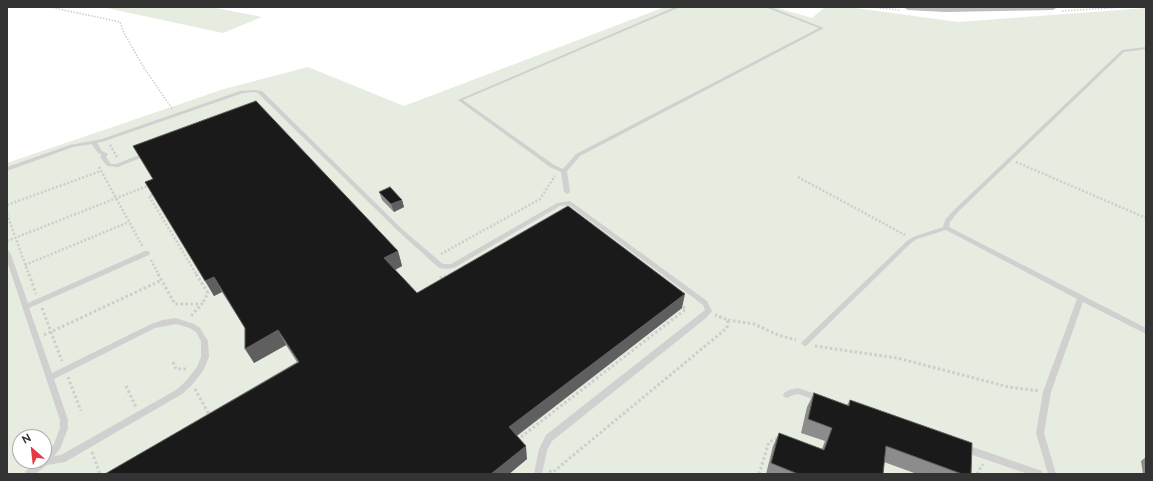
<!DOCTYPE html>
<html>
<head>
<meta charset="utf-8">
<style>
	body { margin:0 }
	#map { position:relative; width:1153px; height:481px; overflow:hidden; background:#fff; font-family:Raleway,sans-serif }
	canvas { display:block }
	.frame { position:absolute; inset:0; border:8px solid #333; pointer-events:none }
	.north { position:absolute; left:12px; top:429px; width:40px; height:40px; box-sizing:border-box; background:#fff; border:1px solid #adadad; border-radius:50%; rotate:332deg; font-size:11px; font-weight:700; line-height:16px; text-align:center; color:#333 }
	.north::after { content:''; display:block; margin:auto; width:14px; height:18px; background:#e63946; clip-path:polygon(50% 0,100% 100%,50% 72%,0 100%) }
</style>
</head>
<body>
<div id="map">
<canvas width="1153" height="481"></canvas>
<div class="frame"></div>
<div class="north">N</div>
</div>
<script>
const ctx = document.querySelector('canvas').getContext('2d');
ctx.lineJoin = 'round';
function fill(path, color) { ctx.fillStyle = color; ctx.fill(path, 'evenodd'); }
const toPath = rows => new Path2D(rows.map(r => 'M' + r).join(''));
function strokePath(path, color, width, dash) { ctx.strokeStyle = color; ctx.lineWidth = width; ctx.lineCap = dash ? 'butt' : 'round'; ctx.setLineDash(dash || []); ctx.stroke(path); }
const green = toPath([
	[102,7,211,7,262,17,223,33],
	[665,7,774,7,812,18,825,7,848,7,958,22,1146,8,1146,474,7,474,7,163,224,89,308,67,404,106],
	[20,437,44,437,44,461,20,461]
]);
const pathFar2 = toPath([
	[50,7,120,22,124,33,144,68,173,110],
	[871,7,900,10],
	[1062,11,1124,7]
]);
const pathFar1 = toPath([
	[110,145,117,157],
	[1016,162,1146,218],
	[99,167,143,247],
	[798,177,905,235],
	[156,193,149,196,197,275],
	[7,205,101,171],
	[7,214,29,275],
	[7,241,150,185],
	[441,254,540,199,555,176],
	[151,260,159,275],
	[25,265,129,222]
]);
const path = toPath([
	[29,274,36,294],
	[158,274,175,304,202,304,190,317],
	[196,274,208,293,202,304],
	[440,278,445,275],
	[42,308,62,361],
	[728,320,754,324,778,335,796,340],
	[44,335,162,280],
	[815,346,897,358,1009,387,1039,391],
	[173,362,176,369,188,369],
	[68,377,81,411],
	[126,386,136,407],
	[195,389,210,416],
	[517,440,686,309,680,305],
	[92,452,100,474],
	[549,471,553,472,727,328,728,320,715,315],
	[759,474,769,442,778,438],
	[977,474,983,464]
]);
const lane = toPath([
	[675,7,680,7,463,100,554,165,563,169,576,154,819,28,765,7,770,7,824,28,580,156,567,171,570,192,567,194,564,192,561,172,550,167,458,100,675,7],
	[1146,47,1146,49,1124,52,958,212,950,222,949,227,1146,328,1146,334,1083,302,1051,392,1044,433,1056,474,1048,474,1036,433,1043,392,1077,299,946,230,917,239,911,243,807,345,805,346,803,345,801,343,803,341,907,241,913,237,943,227,945,220,954,210,1122,50,1146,47],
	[255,90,262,91,403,230,443,264,451,264,557,203,570,201,707,301,712,311,706,318,552,441,547,450,542,474,534,474,539,449,546,435,705,310,703,305,569,205,560,206,454,268,446,269,439,268,399,232,258,93,255,92,243,93,105,141,97,143,102,151,108,154,106,157,111,164,116,164,147,152,150,154,118,167,107,166,100,157,102,155,98,153,92,144,73,147,7,171,7,167,70,145,102,139,240,91,255,90],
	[7,250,10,252,28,303,145,251,149,251,150,253,149,255,29,308,52,373,151,324,163,320,176,318,194,324,200,328,208,341,209,357,203,371,191,386,182,394,65,462,47,465,35,474,25,474,26,471,39,461,44,461,44,456,54,444,60,428,60,420,7,261,7,250],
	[176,324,190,328,196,332,201,341,201,357,197,367,185,382,176,390,61,455,54,456,60,449,68,428,68,420,54,379,155,328,176,324],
	[798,388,822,396,823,398,822,400,819,401,798,394,793,395,787,398,784,397,783,395,784,393,789,390,798,388],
	[964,444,1039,470,1042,471,1043,474,1028,474,964,452,961,451,960,448,961,445,964,444]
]);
const secondary = toPath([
	[903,7,1058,7,1053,10,945,12,908,10,903,7]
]);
const wall = toPath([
	[133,146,398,251,402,266,395,270,417,293,682,308,517,436,527,459,509,474,105,474,297,362,286,345,254,363,245,328,222,292,214,296,153,179],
	[379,192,402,200,404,207,394,212,382,200],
	[814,393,847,405,850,400,971,474,917,474,884,462,883,474,766,474,773,446,779,433,822,449,825,441,801,433,807,407],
	[1146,457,1146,474,1143,474,1141,461]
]);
const shadedWall = toPath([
	[402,200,404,207,394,212,391,204],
	[398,251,402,266,389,273,384,258],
	[214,277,222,292,214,296,205,281],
	[685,294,682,308,511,440,509,427],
	[278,330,286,345,254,363,245,349],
	[526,446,527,459,509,474,491,474]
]);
const building = toPath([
	[256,101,398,251,384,258,417,293,568,206,685,294,509,427,526,446,491,474,105,474,299,362,278,330,245,349,245,328,214,277,205,281,145,182,153,179,133,146,256,101],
	[390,187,402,200,391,204,379,192,390,187],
	[814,393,849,406,850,400,972,443,971,474,962,474,886,446,883,474,798,474,771,463,779,433,824,450,832,428,808,419,814,393]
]);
fill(green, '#e6ecdf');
strokePath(pathFar2, '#cdcdcd', 1.5, [1.5, 1.5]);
strokePath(pathFar1, '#cdcdcd', 2.5, [2, 2]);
strokePath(path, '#cdcdcd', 3, [2.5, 2.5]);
fill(lane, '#d0d0d0');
fill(secondary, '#bdbdbd');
fill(wall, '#8c8c8c');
fill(shadedWall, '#5f5f5f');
fill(building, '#1a1a1a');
strokePath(building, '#5f5f5f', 1);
</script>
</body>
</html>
